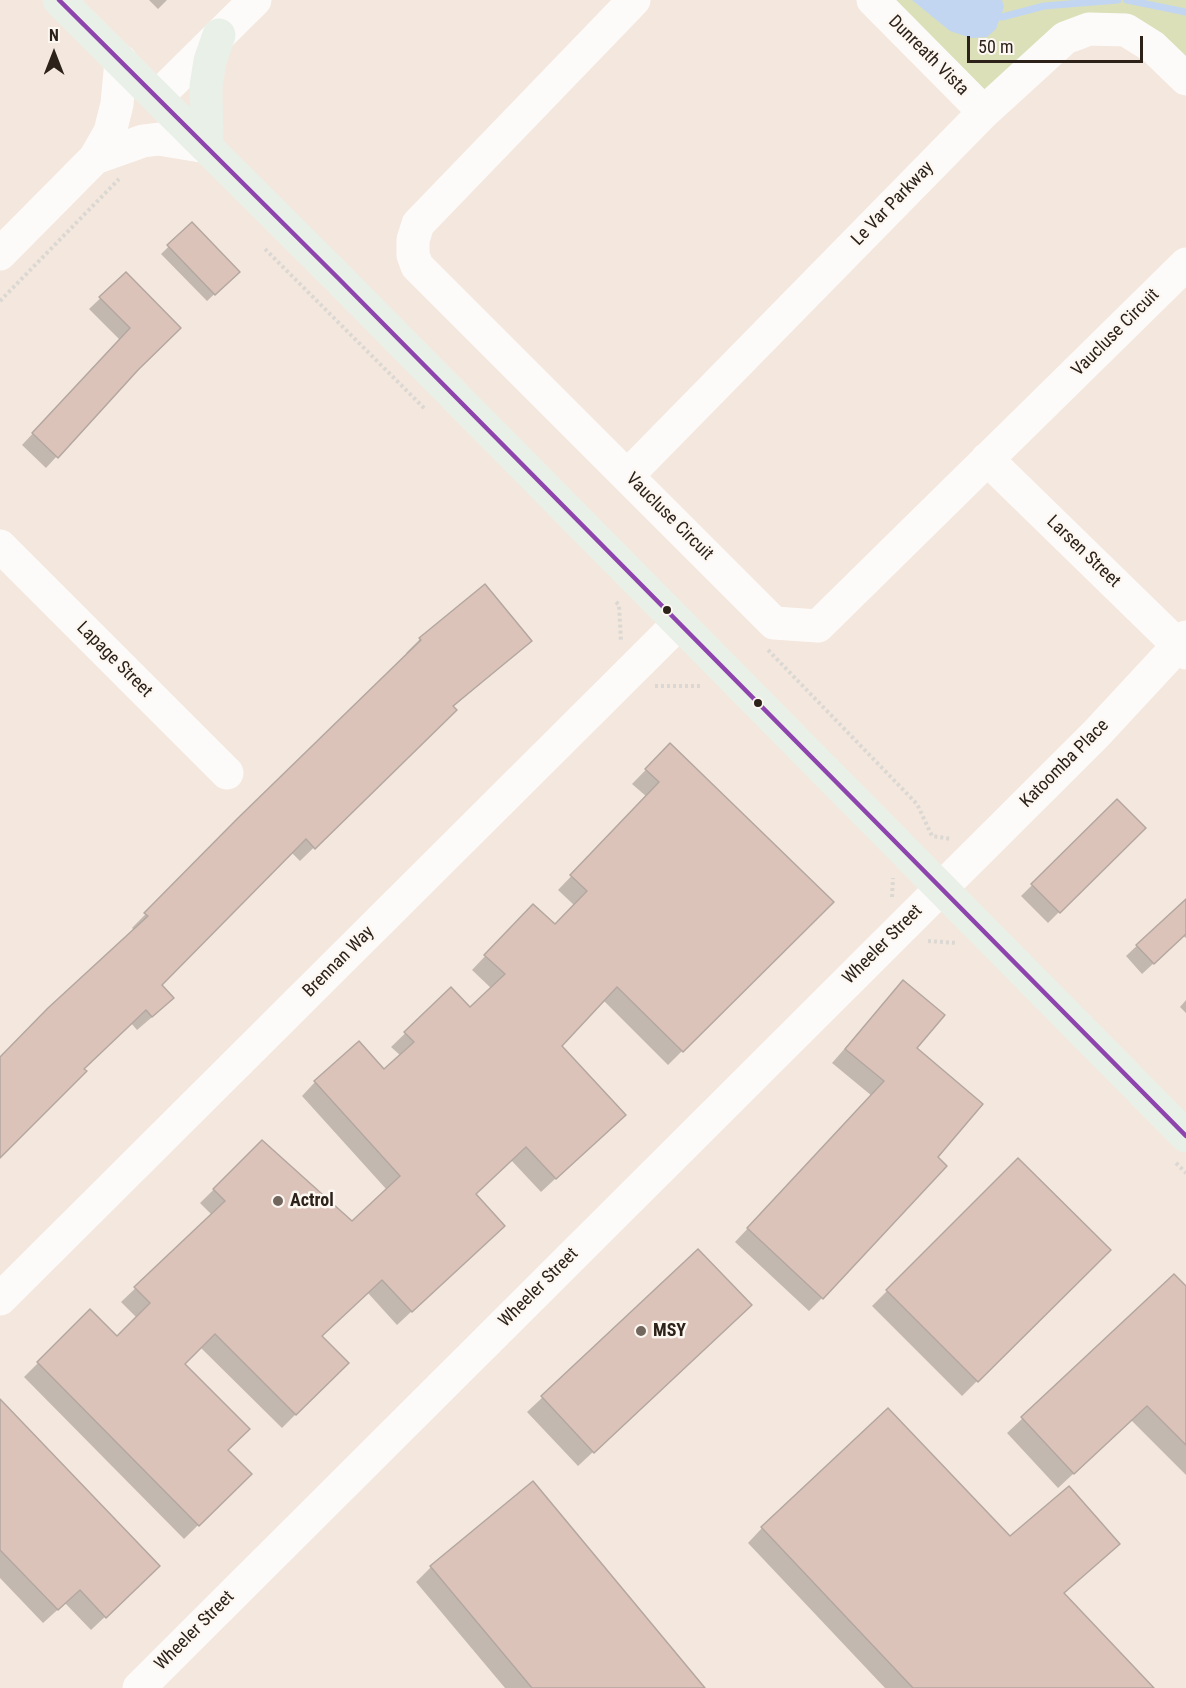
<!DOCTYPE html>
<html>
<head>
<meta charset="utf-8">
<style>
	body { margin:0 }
	#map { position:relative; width:1186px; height:1688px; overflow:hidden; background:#f4e7dd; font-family:"Roboto Condensed",sans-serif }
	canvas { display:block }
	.north { position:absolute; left:24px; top:24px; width:60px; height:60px; -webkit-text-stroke:4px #fdf7f2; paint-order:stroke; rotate:0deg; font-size:16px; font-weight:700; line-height:24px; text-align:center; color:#2c221a }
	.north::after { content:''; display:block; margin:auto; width:21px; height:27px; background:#2c221a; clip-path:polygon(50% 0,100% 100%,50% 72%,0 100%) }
	.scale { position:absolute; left:967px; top:36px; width:176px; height:27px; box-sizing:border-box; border:3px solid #2c221a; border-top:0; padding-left:8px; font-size:18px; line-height:21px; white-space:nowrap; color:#2c221a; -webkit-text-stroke:4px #fdf7f2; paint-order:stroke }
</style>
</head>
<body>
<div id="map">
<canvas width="1186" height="1688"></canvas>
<div class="north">N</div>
<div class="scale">50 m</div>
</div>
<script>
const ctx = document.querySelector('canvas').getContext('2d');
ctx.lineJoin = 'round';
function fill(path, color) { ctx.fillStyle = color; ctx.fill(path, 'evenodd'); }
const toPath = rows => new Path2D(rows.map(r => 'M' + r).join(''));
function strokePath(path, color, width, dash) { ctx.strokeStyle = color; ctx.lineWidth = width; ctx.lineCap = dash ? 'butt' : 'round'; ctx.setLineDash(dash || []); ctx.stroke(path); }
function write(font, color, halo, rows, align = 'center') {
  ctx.font = font + ' "Roboto Condensed",sans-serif'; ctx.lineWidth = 5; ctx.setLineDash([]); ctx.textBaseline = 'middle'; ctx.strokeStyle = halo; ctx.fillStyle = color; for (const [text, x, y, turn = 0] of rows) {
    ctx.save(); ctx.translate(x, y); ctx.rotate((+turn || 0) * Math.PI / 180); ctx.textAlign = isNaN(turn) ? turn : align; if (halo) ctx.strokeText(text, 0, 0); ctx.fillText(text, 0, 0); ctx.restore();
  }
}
const green = toPath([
	[873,0,1186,0,1186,79,1109,29,984,112]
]);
const water = toPath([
	[912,0,1002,0,1004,7,996,29,987,37,971,38,950,31]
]);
const shadow = toPath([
	[149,0,167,0,158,9],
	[192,224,238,272,207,301,161,254],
	[126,274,135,371,46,468,22,445,120,340,89,309],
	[420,639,530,641,452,708,455,710,300,861,291,852,160,985,158,1012,137,1030,131,1023,83,1069,0,1156,0,1058,134,930,132,928,223,835,408,655,406,653],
	[670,745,832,902,668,1065,603,1000,560,1046,610,1128,541,1192,511,1160,474,1194,489,1239,397,1325,368,1293,320,1336,347,1363,282,1428,200,1347,183,1364,226,1450,250,1474,184,1539,24,1377,90,1311,117,1338,137,1318,121,1302,212,1215,200,1203,262,1142,352,1223,387,1190,302,1096,315,1082,384,1071,401,1056,391,1047,451,989,470,1009,492,989,472,970,519,920,554,926,574,905,558,890,647,797,632,784],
	[1117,801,1143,828,1048,923,1021,896],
	[1186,899,1186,938,1183,936,1142,974,1126,956],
	[903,982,915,1049,822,1298,809,1311,735,1242,872,1096,832,1063],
	[1186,1000,1186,1013,1180,1007],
	[1018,1160,1109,1250,962,1396,872,1306],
	[698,1251,735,1320,578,1466,527,1412],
	[1174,1276,1186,1289,1186,1475,1131,1420,1058,1488,1007,1433],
	[0,1403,144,1580,91,1630,65,1603,43,1623,0,1578],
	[762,1528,1118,1544,1063,1594,1137,1688,885,1688,748,1543],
	[431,1567,703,1688,505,1688,416,1582]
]);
const stream = toPath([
	[1127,0,1186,12],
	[1002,17,1044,6,1118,0]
]);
const building = toPath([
	[192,222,240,272,215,295,167,245,192,222],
	[126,272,181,328,138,370,58,458,32,433,130,328,99,297,126,272],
	[485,584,532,641,453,706,457,710,315,849,306,839,162,985,174,998,152,1017,146,1010,84,1069,87,1071,0,1158,0,1057,48,1008,148,916,144,913,237,819,421,640,419,638,485,584],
	[670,743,834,902,683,1052,617,987,562,1046,626,1115,556,1179,526,1147,476,1194,505,1226,412,1312,382,1280,322,1336,349,1363,296,1415,215,1334,185,1364,250,1429,228,1450,252,1474,199,1526,37,1362,90,1309,117,1336,150,1303,134,1287,225,1201,213,1189,262,1140,352,1221,400,1176,314,1081,359,1041,384,1069,414,1042,404,1032,451,987,470,1007,505,974,484,955,533,904,555,924,587,891,570,875,659,782,645,769,670,743],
	[1117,799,1146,828,1060,913,1031,884,1117,799],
	[1186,899,1186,934,1154,964,1136,945,1186,899],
	[903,980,945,1015,917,1048,983,1104,938,1157,947,1166,823,1299,747,1228,884,1081,845,1049,903,980],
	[1018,1158,1111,1250,978,1382,886,1290,1018,1158],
	[698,1249,752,1305,594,1453,541,1396,698,1249],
	[1174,1274,1186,1286,1186,1445,1147,1406,1074,1474,1021,1417,1174,1274],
	[0,1399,160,1566,106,1618,80,1590,58,1610,0,1550,0,1399],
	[888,1408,1010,1536,1069,1486,1120,1544,1064,1593,1154,1688,913,1688,761,1527,888,1408],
	[533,1481,705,1688,532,1688,430,1566,533,1481]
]);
const path = toPath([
	[265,249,425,409],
	[0,301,119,179],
	[616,602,619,605,621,641],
	[768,650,917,804,932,836,951,839],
	[655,686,701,686],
	[892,897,893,878],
	[928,941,957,943],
	[1176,1163,1186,1173]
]);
const minor = toPath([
	[634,0,418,224,413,240,413,255,417,266,774,623,818,626,1186,264],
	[873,0,984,112],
	[157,97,255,0],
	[95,158,143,141,159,139,207,147],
	[0,254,95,158,110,132,117,104,121,61],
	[987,459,1186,653],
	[627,476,984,112,1065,38,1089,29,1126,30,1153,47,1186,79],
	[0,546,227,773],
	[0,1299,678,624],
	[139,1688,1096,734,1186,637]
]);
const major = toPath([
	[59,0,338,278,1186,1136],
	[207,147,206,86,210,61,219,35]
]);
const bus1 = toPath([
	[59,0,338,278,1186,1136]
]);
const markers = [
	[667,610,5,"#2c221a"],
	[758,703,5,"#2c221a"],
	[278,1201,6,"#72675e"],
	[641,1331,6,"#72675e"]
];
const streetNames = [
	["Dunreath Vista",928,56,45],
	["Le Var Parkway",893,204,-46],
	["Vaucluse Circuit",1116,333,-45],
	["Vaucluse Circuit",669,517,45],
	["Larsen Street",1083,552,44],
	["Lapage Street",114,660,45],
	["Katoomba Place",1065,764,-45],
	["Wheeler Street",883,945,-45],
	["Brennan Way",339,962,-45],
	["Wheeler Street",539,1288,-45],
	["Wheeler Street",195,1631,-45]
];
const poiNames = [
	["Actrol",290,1201],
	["MSY",653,1331]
];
fill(green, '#dbe0b9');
fill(water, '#c2d6f1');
fill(shadow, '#0003');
strokePath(stream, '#c2d6f1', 7);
fill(building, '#dbc3b9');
strokePath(building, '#b3a7a0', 1.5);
strokePath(path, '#dbd8d4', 4, [3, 3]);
strokePath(minor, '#fdfbfa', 33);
strokePath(major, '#e9f0e8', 33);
strokePath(bus1, '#8e44ad', 4.5);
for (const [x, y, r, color] of markers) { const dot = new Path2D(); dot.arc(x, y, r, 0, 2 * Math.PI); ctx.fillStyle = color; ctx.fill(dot); strokePath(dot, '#fdf7f2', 2); }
write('18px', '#2c221a', '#fdf7f2', streetNames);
write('bold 18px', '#2c221a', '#fdf7f2', poiNames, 'left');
</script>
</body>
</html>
